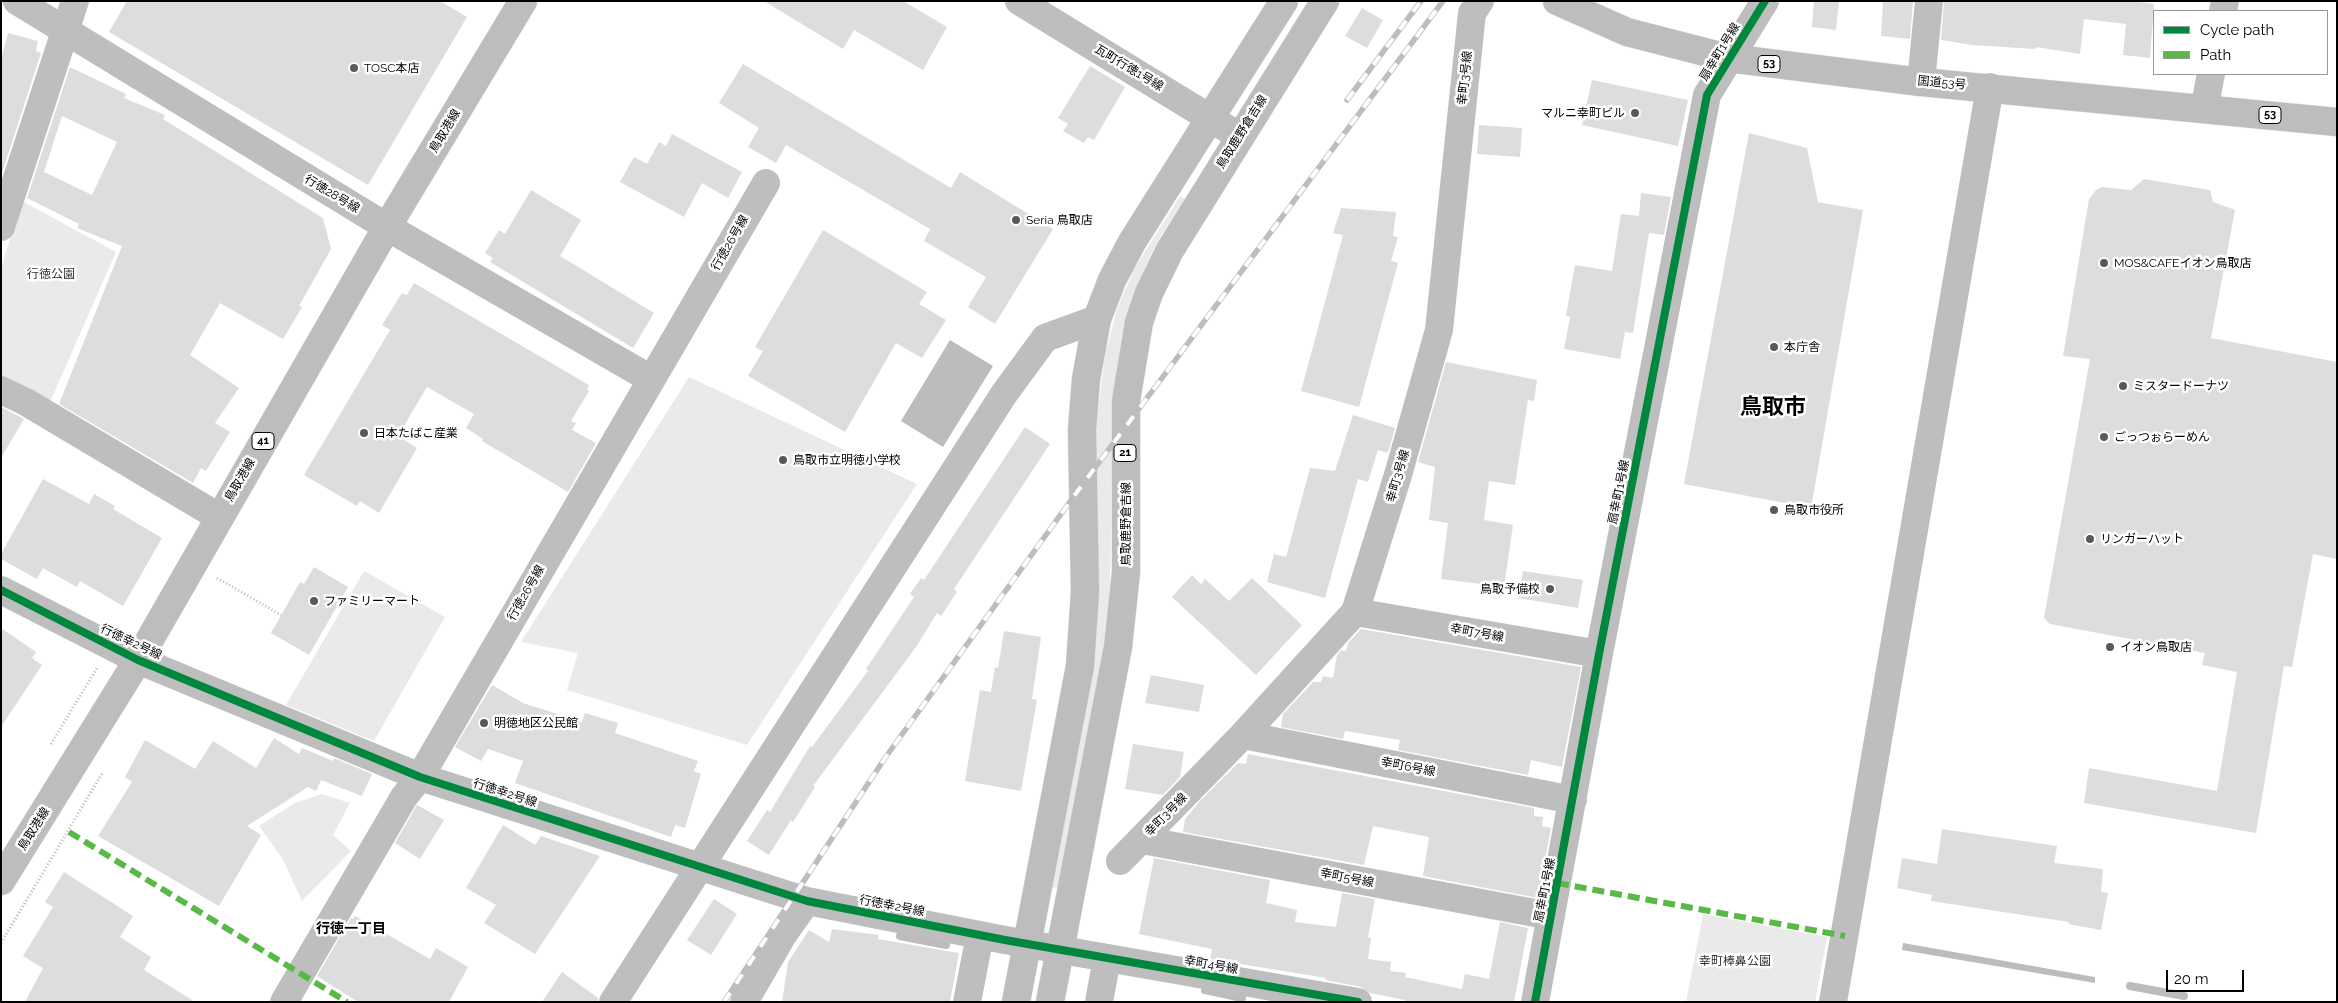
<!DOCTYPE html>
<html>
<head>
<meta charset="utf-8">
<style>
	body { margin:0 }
	#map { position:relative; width:2338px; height:1003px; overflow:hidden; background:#fff; font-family:Raleway,sans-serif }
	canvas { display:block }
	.frame { position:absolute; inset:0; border:2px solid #000; pointer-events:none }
	.legend { position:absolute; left:2153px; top:10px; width:175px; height:65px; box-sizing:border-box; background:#fff; border:1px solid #999; margin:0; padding:6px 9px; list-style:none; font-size:15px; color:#000 }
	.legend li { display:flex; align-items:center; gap:10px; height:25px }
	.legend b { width:25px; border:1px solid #999 }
	.scale { position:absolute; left:2166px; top:970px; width:78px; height:22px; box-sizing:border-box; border:2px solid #000; border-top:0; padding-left:6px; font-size:15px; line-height:18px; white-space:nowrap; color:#000; -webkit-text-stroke:4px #fff; paint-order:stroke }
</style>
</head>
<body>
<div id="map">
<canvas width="2338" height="1003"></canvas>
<div class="frame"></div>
<ul class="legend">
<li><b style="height:6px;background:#00873e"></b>Cycle path</li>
<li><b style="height:6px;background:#58b947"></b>Path</li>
</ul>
<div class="scale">20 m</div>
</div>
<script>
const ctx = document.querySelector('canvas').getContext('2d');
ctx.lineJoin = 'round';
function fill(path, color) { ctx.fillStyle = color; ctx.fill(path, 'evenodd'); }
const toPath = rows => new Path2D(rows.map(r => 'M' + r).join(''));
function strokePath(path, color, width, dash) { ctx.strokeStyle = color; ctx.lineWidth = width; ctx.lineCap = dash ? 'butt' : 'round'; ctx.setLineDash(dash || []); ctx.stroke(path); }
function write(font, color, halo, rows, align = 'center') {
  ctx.font = font + ' Raleway,"Noto Sans JP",sans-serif'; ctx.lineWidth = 5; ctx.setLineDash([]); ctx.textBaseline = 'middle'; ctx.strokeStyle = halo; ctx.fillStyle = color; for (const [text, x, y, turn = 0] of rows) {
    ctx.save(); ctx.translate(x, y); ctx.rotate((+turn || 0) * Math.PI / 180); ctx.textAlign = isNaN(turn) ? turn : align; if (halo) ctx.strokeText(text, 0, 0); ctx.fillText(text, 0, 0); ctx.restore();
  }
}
const green = toPath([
	[1180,196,1185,199,1160,237,1146,265,1128,311,1122,334,1113,402,1110,584,1103,654,1058,888,1051,887,1088,692,1095,435,1105,354,1117,309,1134,269],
	[22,201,116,252,50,402,1,377,1,268],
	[689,377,917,484,747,745,567,690,578,653,521,642],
	[364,571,445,617,374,741,286,705],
	[322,794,350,803,333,835,351,851,302,901,282,858,259,826,295,803],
	[1703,914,1827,937,1815,1002,1686,1002]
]);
const water = toPath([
	[950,340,993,366,943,447,901,421],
	[1903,943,2095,977,2095,983,1902,950]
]);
const stream = toPath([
	[900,936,946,945],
	[2130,986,2184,996],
	[1205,990,1242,998]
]);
const building = toPath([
	[127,1,440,1,467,17,368,185,109,32],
	[764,1,903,1,947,27,923,70,854,30,843,49],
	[1814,1,1839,1,1836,30,1812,27],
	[1883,1,1913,1,1910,39,1881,36],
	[1944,1,2133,1,2154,4,2150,58,2123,55,2126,24,2084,19,2080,54,2036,47,2035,49,1972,45,1941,40],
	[1362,8,1383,20,1367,48,1345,36],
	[8,33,38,41,36,51,41,53,1,176,1,59],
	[743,64,951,188,960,172,1053,229,995,324,968,307,986,277,924,241,930,229,786,145,776,163,748,147,759,128,719,103],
	[1090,66,1125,87,1094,140,1088,137,1084,143,1063,131,1068,124,1058,118],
	[70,67,126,94,124,98,165,115,163,119,323,218,331,249,299,306,302,307,283,339,220,303,190,355,239,388,215,423,230,432,206,471,201,468,193,483,59,404,122,246,77,228,79,224,27,198],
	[62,116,117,142,92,195,44,172],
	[1592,80,1688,100,1678,146,1582,125],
	[1479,125,1522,128,1520,157,1477,154],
	[1749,133,1807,148,1818,202,1863,210,1811,508,1684,484],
	[672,134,742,172,728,198,702,183,684,217,620,182,634,157,647,164,659,142,666,146],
	[2144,179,2210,190,2213,202,2235,210,2211,338,2337,362,2337,559,2313,554,2292,667,2284,666,2256,833,2084,803,2089,768,2217,791,2237,672,2202,665,2205,653,2050,624,2044,618,2090,359,2063,356,2089,199,2096,190,2102,187,2131,190],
	[531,190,581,220,560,256,654,313,633,348,490,262,493,258,485,253,499,230,505,234],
	[1641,193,1671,197,1664,235,1649,233,1633,333,1625,332,1620,359,1564,349,1570,317,1566,316,1575,265,1612,271,1621,214,1639,216],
	[1341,208,1396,212,1393,236,1398,237,1391,261,1398,263,1359,407,1301,391,1343,235,1333,233],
	[823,230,927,292,919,304,946,320,922,358,896,343,845,432,748,376,763,351,755,347],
	[414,283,589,385,587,390,589,391,571,421,576,423,572,430,596,443,568,492,482,441,483,439,466,428,474,414,427,387,398,436,417,448,379,513,360,501,357,506,304,475,390,330,382,325,402,293,407,295],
	[1446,362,1537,380,1534,401,1528,400,1515,485,1489,481,1484,520,1513,525,1504,587,1441,579,1448,523,1429,520,1435,467,1418,462],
	[1,407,24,419,1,458],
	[1353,415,1395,428,1388,453,1378,450,1368,482,1358,479,1325,598,1267,582,1274,554,1286,557,1310,468,1335,471],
	[1025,427,1050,444,954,589,957,592,941,616,937,613,916,647,813,786,815,787,793,822,791,820,769,855,747,841,767,810,770,812,810,746,812,747,868,671,866,669,914,597,910,594,921,578,924,580],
	[43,479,89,504,94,494,115,506,113,509,162,538,123,606,80,581,77,587,43,568,37,579,1,559,1,554],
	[314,567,348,587,309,655,271,633,300,582,304,584],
	[1523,571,1583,580,1578,608,1518,598],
	[1192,575,1201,584,1205,579,1229,601,1252,578,1302,625,1256,675,1172,597],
	[1,628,36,652,32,658,42,665,1,727],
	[1361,629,1581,667,1562,767,1531,760,1528,775,1398,750,1400,740,1345,731,1343,739,1281,727,1283,714,1313,682,1321,682,1323,676,1333,678,1337,655,1341,650,1346,651,1348,643],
	[1004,631,1041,637,1032,699,1037,700,1021,791,965,781,980,690,991,692,995,667,998,668],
	[1151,675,1204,685,1199,712,1145,703],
	[492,685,523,703,582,722,585,713,618,723,615,733,698,761,694,771,701,774,685,828,675,825,671,837,515,783,523,761,488,749,481,761,455,747],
	[274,738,299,754,302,748,333,761,334,758,372,774,362,796,321,780,316,791,308,787,247,826,261,835,219,906,98,836,132,782,125,777,145,740,195,769,213,741,256,768],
	[1133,744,1184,752,1180,777,1163,795,1125,789],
	[1248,754,1534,808,1534,816,1543,817,1542,826,1551,828,1538,898,1423,876,1429,837,1373,826,1364,865,1183,832,1185,819,1200,801,1238,763,1246,764],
	[417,805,444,820,420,859,395,843],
	[503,825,535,845,541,836,600,856,535,954,484,923,496,905,466,888],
	[1942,829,2057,846,2054,863,2103,869,2101,892,2108,893,2101,930,2068,924,2069,922,1931,901,1932,895,1897,888,1902,858,1937,864],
	[1154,858,1270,880,1266,903,1297,910,1295,922,1336,927,1342,893,1375,899,1368,937,1371,938,1368,959,1391,962,1390,971,1406,973,1405,977,1462,989,1465,974,1489,979,1500,922,1528,928,1514,1002,1405,1002,1405,1000,1370,993,1361,987,1325,980,1326,978,1210,959,1212,949,1139,934],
	[64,872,133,916,120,937,151,957,144,970,195,1002,25,1002,43,968,23,956,53,907,45,902],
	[714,899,737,914,711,955,687,940],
	[355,916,430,959,436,948,468,967,449,1002,358,1002,317,976,351,918,353,919],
	[832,929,879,935,878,939,959,953,950,1002,782,1002,788,962,809,930,829,942],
	[562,972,598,998,597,1002,542,1002]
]);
const path = toPath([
	[217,578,281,615],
	[51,744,97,668],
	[1,943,103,772]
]);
const minor = toPath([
	[17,1,387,227,651,379],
	[1019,1,1239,136],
	[2223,11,2225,1],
	[1921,82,1929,1],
	[2204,109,2211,74],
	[1,227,75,1],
	[1,390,26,402,219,517],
	[1,590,138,660,420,777,807,901,1005,940,1358,1002],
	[1355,612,1599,654],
	[1243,735,1573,800],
	[1142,840,1551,916],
	[1120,861,1243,735,1355,612,1398,475,1439,330,1472,13,1480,1],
	[284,1002,404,797,420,777,766,183],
	[613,1002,1004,394,1045,338,1097,319],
	[744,1002,783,935,807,901],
	[967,1002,980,935],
	[1099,1002,1107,958],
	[1535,1002,1599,654,1707,95,1765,1],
	[1833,1002,1990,87]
]);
const major = toPath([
	[1,881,138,660,387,227,523,1],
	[1016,1002,1080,666,1085,592,1082,430,1086,379,1097,319,1112,280,1132,242,1284,1],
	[1050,1002,1118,647,1126,572,1126,401,1139,322,1149,293,1170,250,1325,1]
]);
const highway = toPath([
	[1557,1,1627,32,1728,58,1921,82,2337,122]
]);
const rail = toPath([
	[1347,100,1421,1],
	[724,1002,885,758,1074,496,1443,1]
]);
const quiet = toPath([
	[69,832,347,1002],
	[1557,883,1845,936]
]);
const cycleway = toPath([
	[1,590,138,660,420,777,807,901,1005,940,1358,1002],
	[1535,1002,1599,654,1707,95,1765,1]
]);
const markers = [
	[354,68,5,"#595959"],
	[1635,113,5,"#595959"],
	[1016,220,5,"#595959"],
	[2104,263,5,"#595959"],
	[1774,347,5,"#595959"],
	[2123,386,5,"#595959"],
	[364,433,5,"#595959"],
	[2104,437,5,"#595959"],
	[783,460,5,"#595959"],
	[1774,510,5,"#595959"],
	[2090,539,5,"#595959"],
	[1550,589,5,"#595959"],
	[314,601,5,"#595959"],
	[2110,647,5,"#595959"],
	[484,723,5,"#595959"]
];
const shields = [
	[1769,64,22],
	[2270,115,22],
	[263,441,22],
	[1125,453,22]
];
const shieldNames = [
	["53",1769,64],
	["53",2270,115],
	["41",263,441],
	["21",1125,453]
];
const streetNames = [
	["扇幸町1号線",1720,52,-59],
	["瓦町行徳1号線",1129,68,31],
	["幸町3号線",1465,78,-84],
	["国道53号",1942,83,5],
	["鳥取港線",445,131,-59],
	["鳥取鹿野倉吉線",1242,132,-58],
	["行徳28号線",332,194,31],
	["行徳26号線",730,243,-60],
	["幸町3号線",1398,476,-74],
	["鳥取港線",240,480,-60],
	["扇幸町1号線",1619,492,-79],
	["鳥取鹿野倉吉線",1126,524,-90],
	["行徳26号線",526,593,-60],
	["幸町7号線",1477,633,10],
	["行徳幸2号線",131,642,25],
	["幸町6号線",1408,767,11],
	["行徳幸2号線",505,793,18],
	["幸町3号線",1166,815,-46],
	["鳥取港線",34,829,-58],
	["幸町5号線",1347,878,11],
	["扇幸町1号線",1545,890,-79],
	["行徳幸2号線",892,906,11],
	["幸町4号線",1211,965,10]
];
const poiNames = [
	["TOSC本店",364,68],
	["マルニ幸町ビル",1625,113,"right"],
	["Seria 鳥取店",1026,220],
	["MOS&CAFEイオン鳥取店",2114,263],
	["本庁舎",1784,347],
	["ミスタードーナツ",2133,386],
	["日本たばこ産業",374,433],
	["ごっつぉらーめん",2114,437],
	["鳥取市立明徳小学校",793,460],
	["鳥取市役所",1784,510],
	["リンガーハット",2100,539],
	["鳥取予備校",1540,589,"right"],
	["ファミリーマート",324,601],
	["イオン鳥取店",2120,647],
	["明徳地区公民館",494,723]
];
const parkNames = [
	["行徳公園",51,274],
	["幸町棒鼻公園",1735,961]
];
const neighbourhoodNames = [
	["行徳一丁目",351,929]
];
const townNames = [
	["鳥取市",1773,407]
];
fill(green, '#eaeaea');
fill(water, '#bcbcbc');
strokePath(stream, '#bcbcbc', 8);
fill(building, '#ddd');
strokePath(major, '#dbdbdb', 29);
strokePath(highway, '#dbdbdb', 29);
strokePath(path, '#b8b8b8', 3, [1, 2.5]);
strokePath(minor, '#bebebe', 28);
strokePath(major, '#bdbdbd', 28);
strokePath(highway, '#bdbdbd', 28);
strokePath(rail, '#bdbdbd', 5.5);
strokePath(rail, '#fff', 4, [11]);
strokePath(quiet, '#58b947', 6, [12, 6]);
strokePath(cycleway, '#00873e', 8);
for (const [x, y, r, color] of markers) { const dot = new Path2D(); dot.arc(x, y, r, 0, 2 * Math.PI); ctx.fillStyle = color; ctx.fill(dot); strokePath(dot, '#fff', 2); }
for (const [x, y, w] of shields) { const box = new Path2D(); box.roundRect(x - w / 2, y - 8.5, w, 17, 4); ctx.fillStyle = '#fff'; ctx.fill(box); strokePath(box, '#000', 1); }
write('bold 11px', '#000', null, shieldNames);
write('12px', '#000', '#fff', streetNames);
write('12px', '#000', '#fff', poiNames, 'left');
write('12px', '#303030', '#fff', parkNames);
write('bold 14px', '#000', '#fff', neighbourhoodNames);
write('bold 22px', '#000', '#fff', townNames);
</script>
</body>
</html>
